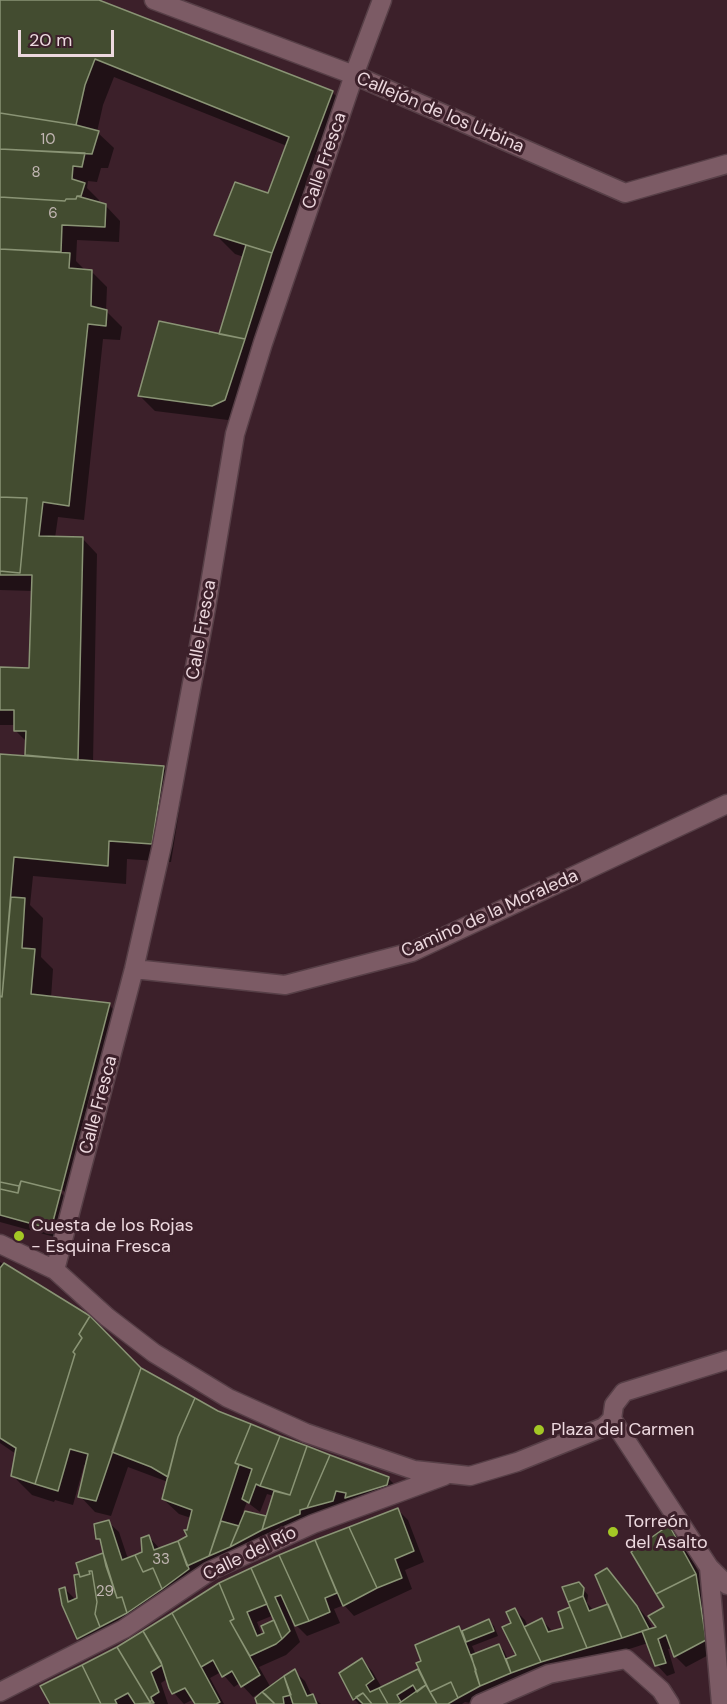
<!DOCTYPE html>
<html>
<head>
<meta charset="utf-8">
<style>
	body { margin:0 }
	#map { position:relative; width:727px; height:1704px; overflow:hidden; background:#3c202a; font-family:"DM Sans",sans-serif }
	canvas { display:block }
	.scale { position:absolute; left:18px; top:30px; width:96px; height:27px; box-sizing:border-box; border:3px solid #edd9df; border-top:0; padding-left:8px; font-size:18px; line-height:21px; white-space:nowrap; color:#edd9df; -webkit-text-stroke:4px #3c202a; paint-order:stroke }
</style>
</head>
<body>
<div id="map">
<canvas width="727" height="1704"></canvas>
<div class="scale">20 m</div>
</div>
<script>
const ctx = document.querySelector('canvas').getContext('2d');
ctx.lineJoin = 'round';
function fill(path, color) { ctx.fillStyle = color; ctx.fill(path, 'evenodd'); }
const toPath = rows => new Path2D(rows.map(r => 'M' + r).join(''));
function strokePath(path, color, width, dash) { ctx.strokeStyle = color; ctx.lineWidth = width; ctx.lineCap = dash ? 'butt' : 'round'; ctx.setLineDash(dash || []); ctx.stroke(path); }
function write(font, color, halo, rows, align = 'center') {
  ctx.font = font + ' "DM Sans",sans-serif'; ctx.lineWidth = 6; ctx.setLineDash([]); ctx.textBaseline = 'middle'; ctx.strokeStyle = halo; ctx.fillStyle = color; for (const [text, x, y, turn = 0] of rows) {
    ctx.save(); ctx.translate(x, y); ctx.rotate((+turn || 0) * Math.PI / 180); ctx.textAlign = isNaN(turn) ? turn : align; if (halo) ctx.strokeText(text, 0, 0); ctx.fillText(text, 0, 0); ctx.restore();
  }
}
const shadow = toPath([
	[0,0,94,0,332,92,351,111,255,349,250,347,259,356,240,415,228,420,155,411,140,396,220,335,244,257,235,254,216,235,269,194,287,146,114,77,103,105,97,132,114,148,108,168,101,168,97,182,88,181,87,188,99,200,98,203,105,205,120,221,119,242,77,240,76,261,85,270,92,272,107,287,106,311,122,327,120,340,103,339,84,520,58,517,55,538,82,538,97,554,93,762,164,767,183,786,171,862,127,859,126,884,33,876,30,905,43,918,41,957,53,969,51,998,109,1005,128,1024,80,1208,57,1184,54,1186,76,1208,62,1239,0,1222,0,756,29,758,26,755,27,742,16,731,16,725,0,725,0,669,31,669,33,591,0,590],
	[0,1262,90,1317,141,1370,218,1413,388,1478,399,1489,351,1502,347,1501,343,1511,274,1540,268,1534,230,1553,89,1649,78,1638,63,1605,65,1589,76,1600,79,1599,76,1576,80,1575,106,1553,103,1543,98,1538,108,1522,119,1532,128,1559,144,1553,149,1537,160,1549,189,1537,188,1531,191,1518,179,1514,163,1499,168,1482,128,1467,111,1516,95,1512,80,1496,87,1466,84,1465,73,1505,55,1500,54,1502,32,1495,13,1476,16,1454,0,1443],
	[267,1494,274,1496,267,1518,243,1512,247,1502,260,1512],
	[398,1510,408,1520,424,1562,405,1570,412,1589,354,1616,344,1605,334,1609,340,1623,307,1636,291,1620,300,1642,286,1655,259,1667,271,1688,294,1671,305,1681,312,1696,321,1704,259,1704,265,1692,264,1690,253,1697,240,1683,234,1687,221,1672,210,1678,224,1704,197,1704,194,1699,184,1704,174,1693,167,1679,161,1683,168,1704,52,1704,118,1649,220,1584,315,1541],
	[274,1615,276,1621,262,1635,257,1622],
	[669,1527,680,1538,706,1586,716,1651,686,1667,676,1657,672,1648,668,1649,675,1673,667,1676,657,1665,648,1643,523,1683,518,1677,487,1690,490,1697,477,1704,465,1702,462,1704,359,1704,354,1699,362,1660,372,1671,382,1688,418,1671,423,1676,423,1662,459,1628,463,1632,489,1621,494,1626,498,1636,472,1646,476,1655,499,1645,504,1651,508,1660,518,1656,513,1624,514,1609,525,1620,528,1627,542,1620,553,1632,565,1629,560,1613,572,1607,583,1589,588,1595,587,1603,594,1611,610,1605,607,1569,647,1618,653,1629,658,1628,666,1608]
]);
const building = toPath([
	[0,0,99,0,333,91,272,253,214,235,235,182,268,193,289,137,95,59,85,85,76,125,0,113,0,0],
	[0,113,76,125,99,131,92,154,0,149,0,113],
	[0,149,85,153,82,167,73,166,72,179,85,183,81,196,77,196,76,199,66,199,65,201,0,197,0,149],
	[77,196,106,204,105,227,62,225,61,252,0,249,0,197,65,201,66,199,76,199,77,196],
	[246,245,272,253,245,339,219,334,246,245],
	[0,249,70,253,69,268,92,270,91,306,107,310,106,326,88,324,69,506,43,502,39,536,83,537,78,760,25,755,26,731,14,731,14,710,0,710,0,667,29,668,32,575,0,575,0,571,20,573,27,498,0,497,0,249],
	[159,321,245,339,225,400,212,406,138,396,159,321],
	[0,497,27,498,20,573,0,571,0,497],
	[0,754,164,766,152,844,109,841,108,866,14,857,2,997,0,996,0,754],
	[11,897,25,898,22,948,35,949,31,994,110,1003,61,1191,21,1181,19,1186,0,1182,0,996,2,997,11,897],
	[21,1181,61,1191,51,1229,0,1215,0,1189,18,1193,21,1181],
	[0,1182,19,1186,18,1193,0,1189,0,1182],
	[4,1263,90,1316,79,1334,82,1338,73,1352,75,1354,35,1484,11,1476,16,1448,0,1438,0,1268,4,1263],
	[90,1316,141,1368,96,1501,78,1497,88,1454,70,1449,58,1491,35,1484,75,1354,73,1352,82,1338,79,1334,90,1316],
	[141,1368,195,1398,178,1437,168,1477,151,1467,112,1452,141,1368],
	[195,1398,218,1411,251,1424,235,1463,239,1465,209,1556,187,1566,178,1541,187,1536,184,1530,187,1530,192,1510,162,1499,178,1437,195,1398],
	[251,1424,280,1436,260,1486,256,1484,249,1503,242,1499,252,1469,235,1463,251,1424],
	[280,1436,307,1446,290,1495,260,1486,280,1436],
	[307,1446,330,1455,307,1508,300,1510,300,1514,262,1530,274,1491,290,1495,307,1446],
	[330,1455,389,1477,387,1485,345,1498,346,1493,336,1491,333,1501,307,1508,330,1455],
	[398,1508,414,1551,395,1559,402,1578,377,1588,349,1527,398,1508],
	[245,1511,266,1516,262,1530,230,1547,245,1511],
	[109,1520,122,1560,135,1555,143,1572,153,1568,162,1589,127,1613,122,1597,117,1598,106,1566,100,1539,96,1539,94,1524,109,1520],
	[221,1521,239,1526,230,1547,209,1556,221,1521],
	[669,1525,696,1574,656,1594,631,1552,669,1525],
	[349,1527,377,1588,343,1606,315,1540,349,1527],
	[149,1535,154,1550,178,1541,189,1569,162,1589,153,1568,143,1572,135,1555,142,1552,141,1538,149,1535],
	[315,1540,337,1593,325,1598,330,1612,309,1621,279,1555,315,1540],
	[103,1553,117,1598,122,1597,127,1613,100,1627,95,1614,97,1602,92,1571,89,1571,90,1574,80,1577,76,1563,103,1553],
	[279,1555,309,1621,295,1626,281,1595,275,1597,290,1631,282,1639,251,1568,279,1555],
	[251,1568,267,1604,247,1612,257,1636,264,1633,261,1626,274,1620,282,1639,276,1644,250,1656,230,1621,234,1619,219,1583,251,1568],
	[607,1568,637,1606,649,1629,622,1638,595,1575,607,1568],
	[89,1571,92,1571,97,1602,95,1614,100,1627,77,1639,62,1605,59,1589,65,1587,68,1602,77,1598,74,1575,79,1574,80,1577,90,1574,89,1571],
	[696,1574,706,1640,674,1657,666,1635,658,1639,666,1663,655,1666,642,1631,656,1627,648,1616,664,1607,656,1594,696,1574],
	[579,1582,584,1588,583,1596,568,1602,562,1587,579,1582],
	[219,1583,234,1619,230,1621,260,1675,241,1687,232,1671,222,1677,213,1660,201,1667,172,1613,219,1583],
	[583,1596,589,1611,608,1604,622,1638,587,1648,568,1602,583,1596],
	[570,1607,587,1648,541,1662,524,1627,542,1618,548,1632,563,1628,558,1612,570,1607],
	[515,1608,541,1662,511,1673,506,1659,516,1655,502,1627,511,1623,506,1612,515,1608],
	[172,1613,220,1702,216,1704,195,1704,185,1688,172,1694,169,1688,161,1662,143,1631,172,1613],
	[489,1619,494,1631,466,1642,462,1631,489,1619],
	[459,1626,476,1670,475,1671,480,1686,458,1698,451,1682,430,1692,416,1663,421,1661,415,1645,459,1626],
	[143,1631,162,1665,151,1672,159,1692,151,1697,152,1700,150,1702,117,1647,143,1631],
	[499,1644,511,1673,480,1686,471,1655,499,1644],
	[117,1647,150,1702,152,1700,154,1703,135,1704,128,1693,115,1700,117,1704,101,1704,82,1665,117,1647],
	[362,1658,374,1679,366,1685,370,1692,379,1688,388,1704,372,1704,363,1693,353,1700,339,1673,362,1658],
	[82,1665,101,1704,50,1704,40,1686,82,1665],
	[295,1669,307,1696,313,1694,317,1704,293,1704,284,1676,295,1669],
	[418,1669,426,1685,417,1692,413,1685,397,1695,401,1702,398,1704,388,1704,379,1688,418,1669],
	[284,1676,291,1695,283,1697,284,1704,275,1704,262,1692,284,1676],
	[451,1682,458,1698,448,1704,437,1704,430,1692,451,1682],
	[426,1685,437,1704,398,1704,421,1688,426,1685],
	[262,1692,265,1694,275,1704,257,1704,255,1698,262,1692],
	[363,1693,372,1704,363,1704,356,1697,363,1693]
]);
const street = toPath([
	[154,0,354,75,625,193,727,164],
	[134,969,285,985,412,952,727,804],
	[0,1244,55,1270,107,1317,154,1353,228,1398,306,1433,414,1470,470,1476,517,1462,604,1427,612,1419,614,1405,624,1392,727,1360],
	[55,1270,134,969,162,845,206,608,235,434,263,343,354,75,382,0],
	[612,1419,709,1567,721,1704],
	[709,1567,727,1585],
	[0,1692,124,1629,210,1571,313,1524,444,1476],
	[480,1704,549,1674,626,1659,661,1690,670,1704]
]);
const markers = [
	[19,1236,6,"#a4c825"],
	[539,1430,6,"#a4c825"],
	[613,1532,6,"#a4c825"]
];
const numberNames = [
	["10",48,140],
	["8",36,173],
	["6",53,214],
	["33",161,1560],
	["29",105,1592]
];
const streetNames = [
	["Callejón de los Urbina",440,113,23],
	["Calle Fresca",325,161,-71],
	["Calle Fresca",202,630,-80],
	["Camino de la Moraleda",490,914,-24],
	["Calle Fresca",99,1105,-75],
	["Calle del Río",250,1554,-26]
];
const poiNames = [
	["Cuesta de los Rojas",31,1226],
	["- Esquina Fresca",31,1247],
	["Plaza del Carmen",551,1430],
	["Torreón",625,1522],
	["del Asalto",625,1543]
];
fill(shadow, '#0007');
fill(building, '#434c30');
strokePath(building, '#8a9475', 1.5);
strokePath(street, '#573f47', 21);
strokePath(street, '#7c5b65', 18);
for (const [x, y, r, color] of markers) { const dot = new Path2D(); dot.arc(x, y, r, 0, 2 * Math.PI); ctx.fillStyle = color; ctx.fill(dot); strokePath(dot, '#3c202a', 2); }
write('15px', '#c2b6b3', null, numberNames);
write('18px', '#edd9df', '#3c202a', streetNames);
write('18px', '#edd9df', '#3c202a', poiNames, 'left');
</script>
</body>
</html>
